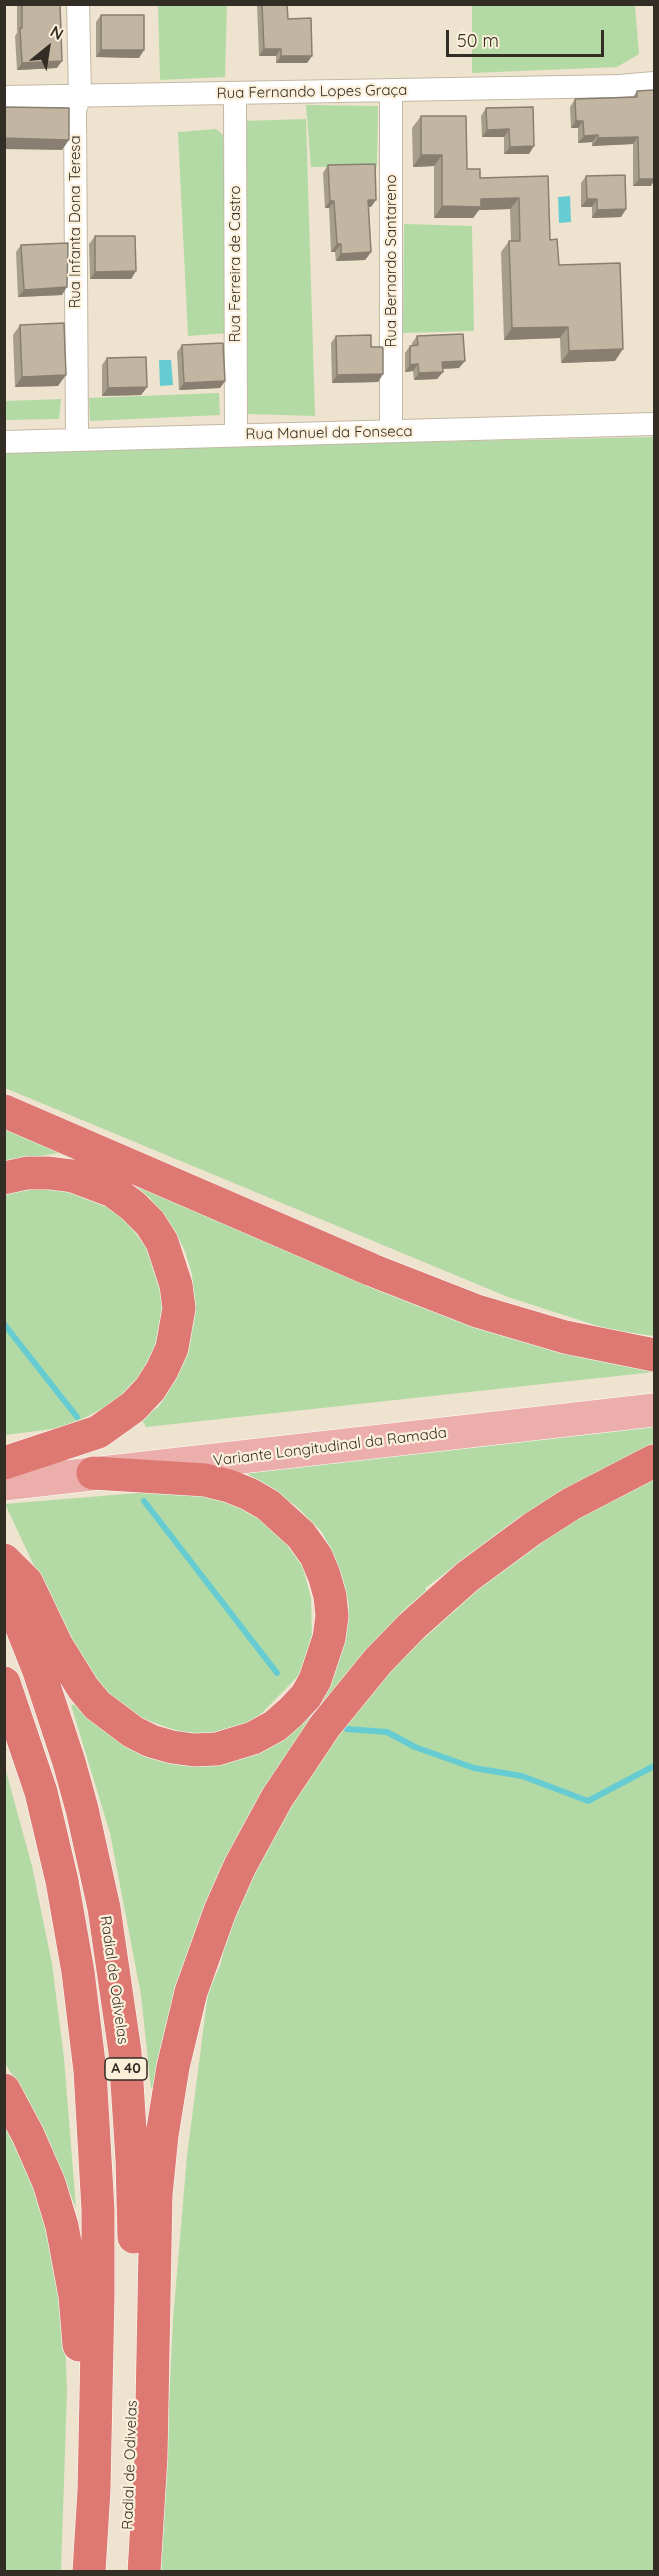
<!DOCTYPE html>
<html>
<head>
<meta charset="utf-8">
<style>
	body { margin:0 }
	#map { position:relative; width:659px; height:2576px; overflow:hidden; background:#eee3ce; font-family:Quicksand,sans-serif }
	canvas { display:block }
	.frame { position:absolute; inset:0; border:6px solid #322e26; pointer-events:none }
	.north { position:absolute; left:18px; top:18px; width:60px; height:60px; -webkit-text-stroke:4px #fcf0db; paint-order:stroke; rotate:30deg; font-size:16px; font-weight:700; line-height:24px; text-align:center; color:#322e26 }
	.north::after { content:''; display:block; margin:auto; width:21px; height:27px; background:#322e26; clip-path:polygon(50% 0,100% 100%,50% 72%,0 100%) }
	.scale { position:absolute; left:446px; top:30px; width:158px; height:27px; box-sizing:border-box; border:3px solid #322e26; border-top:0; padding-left:8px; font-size:18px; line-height:21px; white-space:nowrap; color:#322e26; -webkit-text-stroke:4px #fcf0db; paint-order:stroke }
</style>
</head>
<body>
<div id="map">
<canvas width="659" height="2576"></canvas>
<div class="frame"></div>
<div class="north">N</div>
<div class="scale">50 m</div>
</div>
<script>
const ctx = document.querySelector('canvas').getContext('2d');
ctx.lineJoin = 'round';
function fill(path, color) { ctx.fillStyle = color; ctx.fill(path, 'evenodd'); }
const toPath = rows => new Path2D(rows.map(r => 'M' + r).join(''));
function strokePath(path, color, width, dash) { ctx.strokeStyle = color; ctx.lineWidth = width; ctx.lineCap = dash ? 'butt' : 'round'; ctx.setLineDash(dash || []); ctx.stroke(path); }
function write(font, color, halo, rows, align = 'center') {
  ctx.font = font + ' Quicksand,sans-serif'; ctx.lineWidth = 4.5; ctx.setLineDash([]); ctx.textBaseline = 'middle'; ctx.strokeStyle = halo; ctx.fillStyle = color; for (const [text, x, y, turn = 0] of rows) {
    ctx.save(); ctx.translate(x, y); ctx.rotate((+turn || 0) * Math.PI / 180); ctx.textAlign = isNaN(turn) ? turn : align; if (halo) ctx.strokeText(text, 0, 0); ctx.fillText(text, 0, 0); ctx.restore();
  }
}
const green = toPath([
	[158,5,227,5,225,77,160,80],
	[472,5,635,5,639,54,617,67,472,73],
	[306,105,378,106,377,167,311,167],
	[306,119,315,416,248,414,242,121],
	[216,129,223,135,228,333,188,336,178,132],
	[404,224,472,226,474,331,403,333],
	[219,393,220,415,90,421,89,398],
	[61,399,59,419,5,420,5,401],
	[654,437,654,1336,610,1330,508,1297,5,1088,4,451],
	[5,1119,654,1368,654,1372,146,1427,141,1418,158,1407,167,1394,181,1369,190,1344,194,1304,192,1274,185,1251,175,1232,150,1198,128,1180,96,1161,57,1153,5,1163],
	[26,1186,69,1192,119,1212,150,1252,164,1284,162,1332,151,1362,123,1397,68,1427,5,1435,4,1196],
	[654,1426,654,1447,530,1512,425,1588,428,1592,312,1722,157,2087,151,2088,141,1995,110,1833,71,1705,77,1704,97,1726,114,1738,145,1754,236,1760,343,1643,349,1605,337,1564,322,1532,296,1506,246,1473],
	[654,1477,654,2571,161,2572,173,2320,187,2156,208,1993,221,1963,228,1928,253,1871,292,1801,356,1709,389,1670,479,1588,538,1539],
	[162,1491,212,1496,258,1515,280,1536,302,1564,311,1598,312,1637,300,1674,258,1717,224,1735,181,1732,140,1718,105,1691,76,1655,5,1504],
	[4,1764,32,1866,52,1964,64,2058,76,2208,38,2118,5,2063],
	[4,2118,41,2205,64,2314,67,2391,61,2571,5,2571]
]);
const water = toPath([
	[570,196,571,222,559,223,558,197],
	[159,360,171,360,173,385,160,386]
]);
const stream = toPath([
	[4,1324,77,1417],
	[144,1501,277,1673],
	[347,1729,387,1732,415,1747,474,1768,522,1776,588,1801,654,1766]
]);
const street = toPath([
	[391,90,391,431],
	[235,93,236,435],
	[4,97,620,86,654,83],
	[77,440,75,110,80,96,78,4],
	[4,442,654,424]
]);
const primary = toPath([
	[4,1484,654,1410]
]);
const highway = toPath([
	[4,1111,372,1270,477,1311,565,1337,654,1355],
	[4,1178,27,1173,49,1173,73,1176,113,1191,133,1206,150,1223,162,1242,176,1285,179,1308,172,1348,162,1370,150,1389,133,1407,98,1432,4,1463],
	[4,1560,27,1583,57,1646,83,1688,97,1705,133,1732,151,1741,172,1747,194,1750,217,1749,253,1738,275,1726,291,1712,306,1696,315,1680,329,1638,332,1616,330,1596,324,1575,316,1556,301,1535,268,1505,249,1494,229,1486,205,1480,93,1473],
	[4,1583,39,1671,69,1762,82,1809,104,1908,125,2052,132,2160,134,2237],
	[4,1683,41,1792,62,1881,78,1972,90,2071,98,2210,98,2297,94,2490,89,2572],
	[4,2090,28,2135,49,2183,62,2226,75,2296,79,2345],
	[144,2572,151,2457,156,2195,162,2135,173,2067,191,1992,220,1911,240,1866,277,1798,325,1726,378,1661,412,1626,467,1577,532,1529,571,1504,654,1461]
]);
const wall = toPath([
	[17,4,60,4,57,68,17,70,15,36,17,33],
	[257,4,287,4,288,19,312,56,307,63,276,63,276,56,259,56],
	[101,15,139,58,96,57,96,22],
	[637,91,651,186,633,186,633,144,592,146,592,142,578,143,578,128,571,128,570,107,575,99,633,97],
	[533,107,529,154,504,154,504,137,482,137,481,116,486,108],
	[421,116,467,169,480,178,548,176,550,240,559,265,615,361,561,363,560,338,504,340,501,252,509,241,511,241,510,209,479,210,473,218,434,218,434,166,413,167,412,128],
	[328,165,371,207,368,207,371,252,365,260,336,261,335,252,331,252,329,208,325,208,323,173],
	[586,176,626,209,621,217,592,218,592,207,581,207,581,183],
	[95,236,136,271,131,279,90,279,89,244],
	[21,245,62,295,18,297,16,252],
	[20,325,58,386,15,387,13,335],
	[336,336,371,347,383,374,378,382,332,383,331,343],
	[417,336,459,368,443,369,443,372,437,379,414,380,413,371,405,372,405,353,410,346,412,346,412,343],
	[182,345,225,381,220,388,179,390,177,352],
	[107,358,147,387,141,395,102,396,102,365]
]);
const shadedWall = toPath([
	[264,49,281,49,276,56,259,56],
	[101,50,144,50,139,58,96,57],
	[281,56,312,56,307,63,276,63],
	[62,61,57,68,17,70,22,63],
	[576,121,583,121,578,128,571,128],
	[509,129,504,137,482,137,487,130],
	[598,135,592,142,578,143,584,136],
	[638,137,633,144,592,146,598,138],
	[4,138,69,140,62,150,4,149],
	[534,146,529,154,504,154,510,147],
	[421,155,442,155,434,166,413,167],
	[639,179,654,179,654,181,651,186,633,186],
	[519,198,510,209,479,210,473,218,434,218,442,206,481,199],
	[587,199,597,199,592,207,581,207],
	[368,200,376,200,371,207,362,207],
	[330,201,334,201,329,208,325,208],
	[626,209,621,217,592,218,597,210],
	[337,244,341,244,335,252,331,252],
	[371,252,365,260,336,261,341,254],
	[136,271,131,279,90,279,95,272],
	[67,287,62,295,18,297,24,290],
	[568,327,560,338,504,340,512,328],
	[623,349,615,361,561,363,569,351],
	[465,361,459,368,437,369,442,362],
	[418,364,413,371,405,372,410,365],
	[443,372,437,379,414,380,419,373],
	[383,374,378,382,332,383,337,375],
	[66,375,58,386,15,387,22,377],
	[225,381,220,388,179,390,184,383],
	[147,387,141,395,102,396,108,388]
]);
const building = toPath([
	[22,4,60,4,62,61,22,63,20,28,22,28,22,4],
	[262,4,287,4,288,19,311,18,312,56,281,56,281,49,264,49,262,4],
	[101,15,144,15,144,50,101,50,101,15],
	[654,90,654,179,639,179,638,137,598,138,598,135,584,136,583,121,576,121,575,99,637,97,637,91,654,90],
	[4,107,69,108,69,140,4,138,4,107],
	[533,107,534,146,510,147,509,129,487,130,486,108,533,107],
	[421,116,466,116,467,169,480,169,480,178,548,176,550,240,557,239,559,265,620,263,623,349,569,351,568,327,512,328,509,241,520,241,519,198,481,199,481,207,442,206,442,155,421,155,421,116],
	[375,164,376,200,368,200,371,252,341,254,341,244,337,244,334,201,330,201,328,165,375,164],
	[625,175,626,209,597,210,597,199,587,199,586,176,625,175],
	[95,236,135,236,136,271,95,272,95,236],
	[68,243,67,287,24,290,21,245,68,243],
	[64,323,66,375,22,377,20,325,64,323],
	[463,334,465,361,442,362,443,372,419,373,418,364,410,365,410,346,418,345,417,336,463,334],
	[371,335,371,347,383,347,383,374,337,375,336,336,371,335],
	[223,343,225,381,184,383,182,345,223,343],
	[146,357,147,387,108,388,107,358,146,357]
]);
const shields = [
	[126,2069,42]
];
const shieldNames = [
	["A 40",126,2069]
];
const streetNames = [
	["Rua Fernando Lopes Graça",312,92,-1],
	["Rua Infanta Dona Teresa",75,222,-90],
	["Rua Bernardo Santareno",391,261,-90],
	["Rua Ferreira de Castro",235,264,-90],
	["Rua Manuel da Fonseca",329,433,-1],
	["Variante Longitudinal da Ramada",330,1447,-7],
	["Radial de Odivelas",114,1980,82],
	["Radial de Odivelas",130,2465,-88]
];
fill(green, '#b3daa5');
fill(water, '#67ccd1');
strokePath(stream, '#67ccd1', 6);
strokePath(street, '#c3b8a4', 24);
strokePath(primary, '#fff', 34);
strokePath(highway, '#fff', 34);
strokePath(street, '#fff', 22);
strokePath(primary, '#ebaeab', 33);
strokePath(highway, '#de7873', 33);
fill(wall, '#a79d8b');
fill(shadedWall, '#887f71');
fill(building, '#c2b6a2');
strokePath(building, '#887f71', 1.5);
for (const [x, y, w] of shields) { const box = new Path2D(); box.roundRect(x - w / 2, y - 11, w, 22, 4.5); ctx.fillStyle = '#fcf0db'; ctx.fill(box); strokePath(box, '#322e26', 1.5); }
write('bold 14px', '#322e26', null, shieldNames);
write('15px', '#322e26', '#fcf0db', streetNames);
</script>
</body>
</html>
